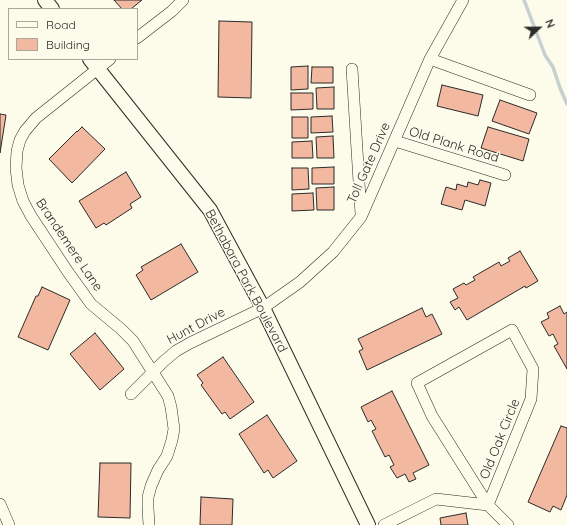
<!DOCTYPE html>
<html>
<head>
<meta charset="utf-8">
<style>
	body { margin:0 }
	#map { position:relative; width:567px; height:525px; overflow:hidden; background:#fdfbea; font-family:Quicksand,sans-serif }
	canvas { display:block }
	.legend { position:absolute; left:8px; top:8px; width:130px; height:52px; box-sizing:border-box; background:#fdfbea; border:1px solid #a9a89e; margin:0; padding:5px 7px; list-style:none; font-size:12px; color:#2b2b2b }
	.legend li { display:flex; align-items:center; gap:8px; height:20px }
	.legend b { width:20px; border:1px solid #a9a89e }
	.north { position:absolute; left:519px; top:8px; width:40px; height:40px; -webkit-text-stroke:3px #fdfbea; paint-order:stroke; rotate:68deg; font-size:11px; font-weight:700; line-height:16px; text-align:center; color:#2b2b2b }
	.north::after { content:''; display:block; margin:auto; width:14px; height:18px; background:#2b2b2b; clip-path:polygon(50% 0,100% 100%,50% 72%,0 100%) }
</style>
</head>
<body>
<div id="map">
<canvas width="567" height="525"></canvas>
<ul class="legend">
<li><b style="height:5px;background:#fdfbea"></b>Road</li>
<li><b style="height:11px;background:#f2b8a0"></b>Building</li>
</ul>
<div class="north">N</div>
</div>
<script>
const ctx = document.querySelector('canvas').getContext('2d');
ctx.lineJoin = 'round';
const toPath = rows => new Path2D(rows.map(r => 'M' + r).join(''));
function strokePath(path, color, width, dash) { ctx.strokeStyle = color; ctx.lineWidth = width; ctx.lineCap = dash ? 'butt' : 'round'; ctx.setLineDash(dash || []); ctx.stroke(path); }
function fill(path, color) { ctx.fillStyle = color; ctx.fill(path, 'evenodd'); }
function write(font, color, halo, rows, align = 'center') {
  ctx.font = font + ' Quicksand,sans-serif'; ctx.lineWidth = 3; ctx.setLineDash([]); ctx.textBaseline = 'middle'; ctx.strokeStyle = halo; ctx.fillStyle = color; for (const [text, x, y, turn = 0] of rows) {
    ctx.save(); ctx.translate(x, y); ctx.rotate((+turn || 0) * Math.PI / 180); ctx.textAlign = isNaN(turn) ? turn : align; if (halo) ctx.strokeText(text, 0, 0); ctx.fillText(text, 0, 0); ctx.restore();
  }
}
const stream = toPath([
	[524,0,545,55,553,67,560,88,567,104]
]);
const building = toPath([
	[114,0,142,0,131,9,122,9,114,0],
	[219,21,252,22,251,98,218,97,219,21],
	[308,66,308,89,291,90,291,67,308,66],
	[312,67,333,67,333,83,311,83,312,67],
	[442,85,483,95,478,116,437,106,442,85],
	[334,87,334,109,317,109,316,88,334,87],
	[291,93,313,93,313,109,291,110,291,93],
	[500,100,537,113,529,134,492,121,500,100],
	[0,114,6,115,0,153,0,114],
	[332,116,333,132,311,133,311,117,332,116],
	[292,117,308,117,308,138,292,138,292,117],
	[82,127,105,149,72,183,49,159,77,131,77,132,82,127],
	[488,127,529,139,523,161,481,148,488,127],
	[333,136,334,158,317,158,316,137,333,136],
	[312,141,313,158,292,158,292,142,312,141],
	[334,167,334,184,312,184,312,168,334,167],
	[292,168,308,168,309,189,292,190,292,168],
	[126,172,141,197,130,204,132,208,106,225,104,223,96,228,79,201,126,172],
	[480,180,491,183,485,206,465,200,462,210,441,204,446,187,456,190,457,184,467,187,468,182,478,185,480,180],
	[334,187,334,210,317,210,316,188,334,187],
	[313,193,314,210,292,211,292,194,313,193],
	[181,244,198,272,151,300,136,275,143,270,141,267,181,244],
	[520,251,538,281,526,288,525,286,467,320,459,307,455,310,450,302,458,298,453,289,464,283,466,285,475,280,473,277,499,262,501,266,510,261,508,258,520,251],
	[42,287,70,300,48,350,18,337,36,296,38,296,42,287],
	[560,306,564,314,567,312,567,369,554,346,558,344,553,334,549,336,541,322,549,318,547,313,560,306],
	[422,308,426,317,432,314,442,334,367,370,359,351,363,349,358,339,422,308],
	[95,333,124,369,100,390,70,354,95,333],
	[223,357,254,402,230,419,225,412,222,414,201,385,203,383,197,375,223,357],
	[392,391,429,465,413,473,416,479,409,482,405,474,397,478,390,467,394,465,389,455,385,457,372,431,376,429,371,420,368,422,361,407,392,391],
	[267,415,297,461,273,478,268,470,264,473,239,434,267,415],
	[561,426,567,428,567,495,561,510,553,506,550,512,528,502,561,426],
	[100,463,131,463,130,518,98,517,100,463],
	[201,497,233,499,232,525,200,525,201,497],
	[466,513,468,525,441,525,440,518,466,513]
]);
const minor = toPath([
	[137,38,172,11,183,0],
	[110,59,36,118,25,131,20,140,17,151,16,168,18,185,23,201,31,216,68,272,91,304,121,329,133,341,168,396,171,407,174,429,172,440,167,456,158,470,151,486,148,497,148,508,149,525],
	[430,59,530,95],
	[352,69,361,214],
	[395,141,505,175],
	[512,330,533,369,531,399,488,505,432,416,417,383,512,330],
	[131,394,163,362,176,351,190,343,263,308,300,282,333,252,361,217,430,59,463,0],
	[0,504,9,525],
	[384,525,436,499,488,505,508,525]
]);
const tertiary = toPath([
	[45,0,52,9],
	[90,59,210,210,263,308,368,525]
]);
const streetNames = [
	["Old Plank Road",454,145,17],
	["Toll Gate Drive",369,163,-66],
	["Brandemere Lane",69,245,56],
	["Bethabara Park Boulevard",246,281,62],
	["Hunt Drive",196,326,-28],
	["Old Oak Circle",500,439,-68]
];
strokePath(stream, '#c7d0d0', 3.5);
fill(building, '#f2b8a0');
strokePath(building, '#2b2b2b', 1);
strokePath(minor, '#2b2b2b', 12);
strokePath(tertiary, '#2b2b2b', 16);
strokePath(minor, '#fdfbea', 11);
strokePath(tertiary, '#fdfbea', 14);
write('13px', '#2b2b2b', '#fdfbea', streetNames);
</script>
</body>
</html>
